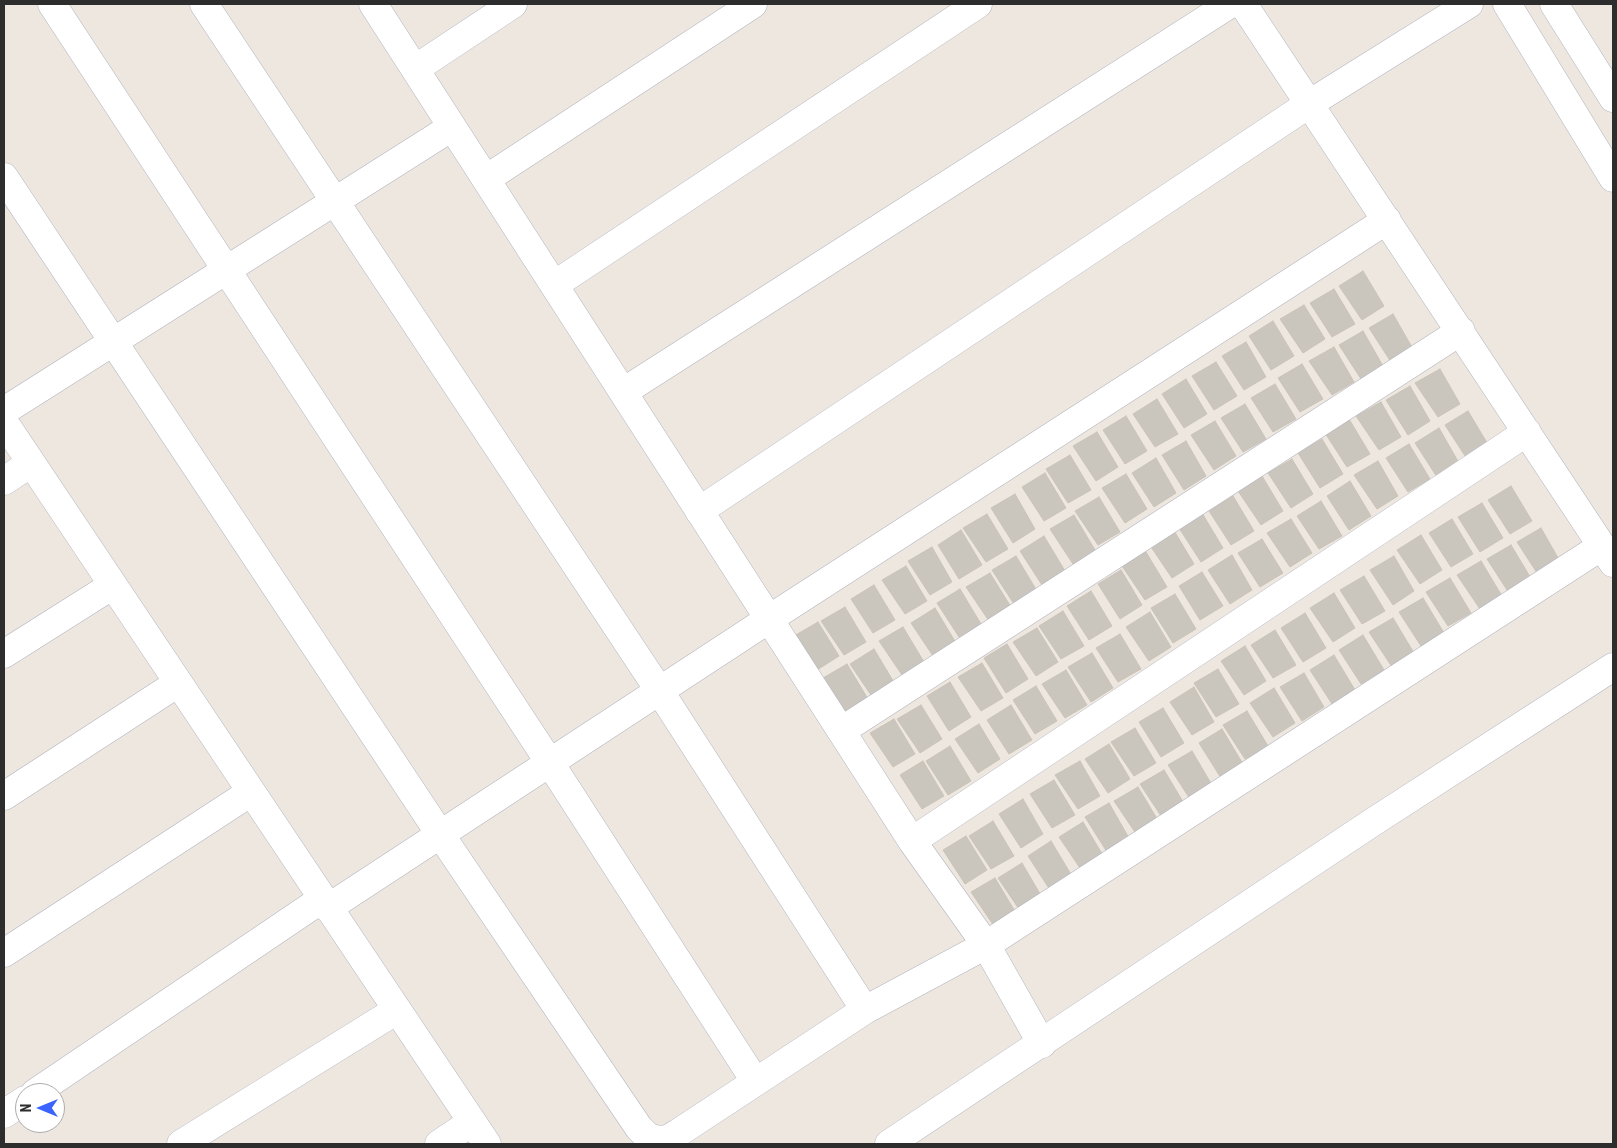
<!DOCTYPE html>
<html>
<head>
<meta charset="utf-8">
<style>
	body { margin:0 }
	#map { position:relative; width:1617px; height:1148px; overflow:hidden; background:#eee7df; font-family:"Roboto Condensed",sans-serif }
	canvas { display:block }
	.frame { position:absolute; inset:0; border:5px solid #2d2d2d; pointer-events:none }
	.north { position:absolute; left:15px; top:1083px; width:50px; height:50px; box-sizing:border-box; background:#fff; border:1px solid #ababab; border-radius:50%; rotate:270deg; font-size:14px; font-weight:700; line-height:20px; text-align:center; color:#2d2d2d }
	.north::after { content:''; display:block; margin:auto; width:18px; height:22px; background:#3b64ff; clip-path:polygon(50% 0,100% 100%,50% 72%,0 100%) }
</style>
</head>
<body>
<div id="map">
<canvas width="1617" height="1148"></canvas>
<div class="frame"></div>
<div class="north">N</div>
</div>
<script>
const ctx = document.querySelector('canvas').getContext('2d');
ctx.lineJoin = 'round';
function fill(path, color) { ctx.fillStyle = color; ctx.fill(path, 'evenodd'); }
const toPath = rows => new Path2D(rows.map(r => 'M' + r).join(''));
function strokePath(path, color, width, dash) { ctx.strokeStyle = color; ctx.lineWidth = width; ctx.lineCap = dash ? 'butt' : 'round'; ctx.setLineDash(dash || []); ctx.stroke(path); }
const building = toPath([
	[1363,271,1384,306,1362,320,1339,286,1363,271],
	[1334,289,1355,324,1332,337,1310,303,1334,289],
	[1304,305,1325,339,1303,353,1280,319,1304,305],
	[1393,314,1413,349,1391,362,1369,328,1393,314],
	[1273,321,1294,356,1271,370,1249,336,1273,321],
	[1363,331,1383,366,1361,379,1339,345,1363,331],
	[1246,342,1266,377,1244,390,1222,356,1246,342],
	[1334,347,1354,382,1332,395,1309,361,1334,347],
	[1216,362,1237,396,1214,410,1192,376,1216,362],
	[1302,364,1323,399,1300,412,1278,378,1302,364],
	[1440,369,1460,404,1438,417,1415,383,1440,369],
	[1186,379,1207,414,1184,428,1162,394,1186,379],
	[1275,384,1296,419,1273,432,1251,398,1275,384],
	[1410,386,1430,421,1408,435,1386,400,1410,386],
	[1157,399,1178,434,1155,447,1133,414,1157,399],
	[1381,402,1401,437,1379,450,1356,416,1381,402],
	[1245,404,1266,439,1243,452,1221,418,1245,404],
	[1468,411,1489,446,1467,459,1445,425,1468,411],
	[1126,416,1147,451,1125,464,1103,430,1126,416],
	[1349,419,1370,454,1347,467,1325,433,1349,419],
	[1215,421,1236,456,1214,470,1191,435,1215,421],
	[1439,428,1459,463,1437,477,1415,443,1439,428],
	[1097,432,1118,467,1096,481,1073,446,1097,432],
	[1322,439,1343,474,1320,488,1298,453,1322,439],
	[1186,441,1206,476,1184,490,1162,455,1186,441],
	[1409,444,1430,479,1408,492,1386,458,1409,444],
	[1070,455,1091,490,1068,503,1046,469,1070,455],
	[1156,458,1176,493,1154,507,1132,473,1156,458],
	[1292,459,1313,494,1291,508,1268,473,1292,459],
	[1378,461,1398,496,1377,509,1354,475,1378,461],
	[1045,473,1066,508,1044,521,1022,487,1045,473],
	[1126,474,1147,509,1125,523,1102,488,1126,474],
	[1262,476,1283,511,1261,525,1238,491,1262,476],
	[1350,481,1371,516,1349,530,1327,496,1350,481],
	[1511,486,1532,521,1510,534,1488,500,1511,486],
	[1015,494,1035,529,1013,543,991,508,1015,494],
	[1233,496,1254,531,1231,545,1209,511,1233,496],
	[1099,497,1120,532,1098,545,1075,511,1099,497],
	[1321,501,1342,536,1319,549,1297,516,1321,501],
	[1482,503,1503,538,1480,552,1458,517,1482,503],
	[1202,513,1223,548,1201,562,1179,528,1202,513],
	[987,514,1008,549,986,562,963,528,987,514],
	[1074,515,1095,550,1073,564,1050,529,1074,515],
	[1291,519,1312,553,1290,567,1267,533,1291,519],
	[1452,519,1473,554,1451,567,1429,533,1452,519],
	[1541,528,1561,563,1539,576,1517,542,1541,528],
	[1173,529,1194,564,1172,578,1149,544,1173,529],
	[961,530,982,565,959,579,938,545,961,530],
	[1421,535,1442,570,1420,584,1397,550,1421,535],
	[1044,536,1065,571,1042,585,1020,551,1044,536],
	[1262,539,1283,573,1260,587,1238,553,1262,539],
	[1511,545,1532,580,1509,593,1487,559,1511,545],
	[932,547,952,582,930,595,908,561,932,547],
	[1146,552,1167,587,1145,600,1122,566,1146,552],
	[1232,555,1252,590,1230,604,1208,570,1232,555],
	[1016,556,1037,591,1014,604,992,570,1016,556],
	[1394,556,1414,591,1393,605,1370,570,1394,556],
	[1481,561,1502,596,1480,609,1457,575,1481,561],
	[906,566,927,601,905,614,882,580,906,566],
	[1121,570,1142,605,1120,619,1098,584,1121,570],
	[1202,572,1223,606,1200,620,1179,586,1202,572],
	[990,573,1011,607,989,621,966,587,990,573],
	[1364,576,1385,611,1362,624,1340,590,1364,576],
	[1450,578,1471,613,1448,626,1426,592,1450,578],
	[874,585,895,620,873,633,851,599,874,585],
	[960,589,981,624,959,637,937,603,960,589],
	[1091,591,1112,626,1089,640,1067,606,1091,591],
	[1334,593,1355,628,1333,642,1310,608,1334,593],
	[1175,594,1196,629,1173,643,1151,608,1175,594],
	[1423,598,1444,633,1421,646,1399,612,1423,598],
	[845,607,866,642,844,655,821,621,845,607],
	[935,608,956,643,933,656,911,623,935,608],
	[1063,611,1084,646,1061,659,1039,626,1063,611],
	[1150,612,1171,647,1149,661,1126,627,1150,612],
	[1305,613,1326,648,1303,662,1281,628,1305,613],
	[1393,618,1414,653,1392,667,1369,632,1393,618],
	[818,622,839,656,817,670,794,636,818,622],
	[903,627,924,662,902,675,879,641,903,627],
	[1037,628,1058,662,1036,676,1013,642,1037,628],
	[1275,630,1296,665,1273,678,1251,645,1275,630],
	[1120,634,1141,669,1118,682,1096,648,1120,634],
	[1363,635,1384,670,1361,684,1339,650,1363,635],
	[1007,644,1028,679,1006,693,984,658,1007,644],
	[1245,646,1266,681,1244,695,1221,661,1245,646],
	[874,649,895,684,873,698,850,664,874,649],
	[1092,653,1113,688,1091,702,1068,667,1092,653],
	[1334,655,1355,690,1332,704,1310,670,1334,655],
	[982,663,1003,698,981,711,958,677,982,663],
	[847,664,868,699,846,712,823,678,847,664],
	[1218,669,1239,704,1216,717,1194,683,1218,669],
	[1066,670,1087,705,1065,718,1042,684,1066,670],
	[1304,673,1324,707,1302,721,1280,687,1304,673],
	[950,682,971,717,949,731,927,696,950,682],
	[1036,686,1057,721,1035,734,1013,700,1036,686],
	[1194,687,1214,722,1192,735,1170,702,1194,687],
	[1274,688,1295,723,1273,737,1250,703,1274,688],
	[921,705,942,739,920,753,897,719,921,705],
	[1011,705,1032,740,1009,754,987,720,1011,705],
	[1163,708,1184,743,1161,757,1139,722,1163,708],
	[1247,711,1268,746,1245,759,1223,725,1247,711],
	[894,719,915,754,893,767,870,733,894,719],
	[979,724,1000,759,978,773,955,739,979,724],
	[1135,728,1156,763,1134,776,1111,742,1135,728],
	[1222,729,1243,764,1221,778,1199,743,1222,729],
	[1109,744,1130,779,1108,793,1085,759,1109,744],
	[950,746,971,781,948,795,926,761,950,746],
	[1192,751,1212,785,1190,799,1168,765,1192,751],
	[923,761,944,796,922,809,900,775,923,761],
	[1080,761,1100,796,1078,809,1055,775,1080,761],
	[1164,770,1185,805,1163,819,1140,784,1164,770],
	[1054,780,1075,815,1052,828,1030,794,1054,780],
	[1138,787,1159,822,1137,835,1114,801,1138,787],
	[1023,799,1043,834,1021,848,999,814,1023,799],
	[1109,803,1129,838,1107,852,1085,817,1109,803],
	[993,821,1014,856,991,869,969,836,993,821],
	[1083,822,1104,857,1082,871,1059,837,1083,822],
	[966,836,987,870,965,884,943,850,966,836],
	[1051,841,1072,876,1050,890,1028,856,1051,841],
	[1022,863,1043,899,1021,912,998,878,1022,863],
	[995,878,1016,913,994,926,971,892,995,878]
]);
const minor = toPath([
	[52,4,550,763,755,1081],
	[204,4,659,690,865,1010],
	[373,4,912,841,986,945,1042,1044],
	[1243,4,1613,563],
	[1507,4,1613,178],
	[1554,4,1613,98],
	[415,69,513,4],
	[4,177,440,834,639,1128,648,1137,658,1140,668,1139,678,1133,865,1010,986,945,1602,546],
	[486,179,753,4],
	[554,285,978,4],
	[623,392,1230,4],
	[4,411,452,127],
	[4,422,487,1144],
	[4,481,31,463],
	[699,511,1309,104,1469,4],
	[4,654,113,585],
	[841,731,1461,331],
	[4,796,178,683],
	[912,841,1527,432],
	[328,908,769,619,1387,220],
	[4,953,251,792],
	[35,1093,322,899],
	[4,1114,25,1100],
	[181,1144,397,1010],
	[439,1144,472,1122],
	[889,1144,1373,822,1613,667]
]);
fill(building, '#cac5bd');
strokePath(building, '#cac3b8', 1);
strokePath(minor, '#b3b5c0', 29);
strokePath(minor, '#fff', 28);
</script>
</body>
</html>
